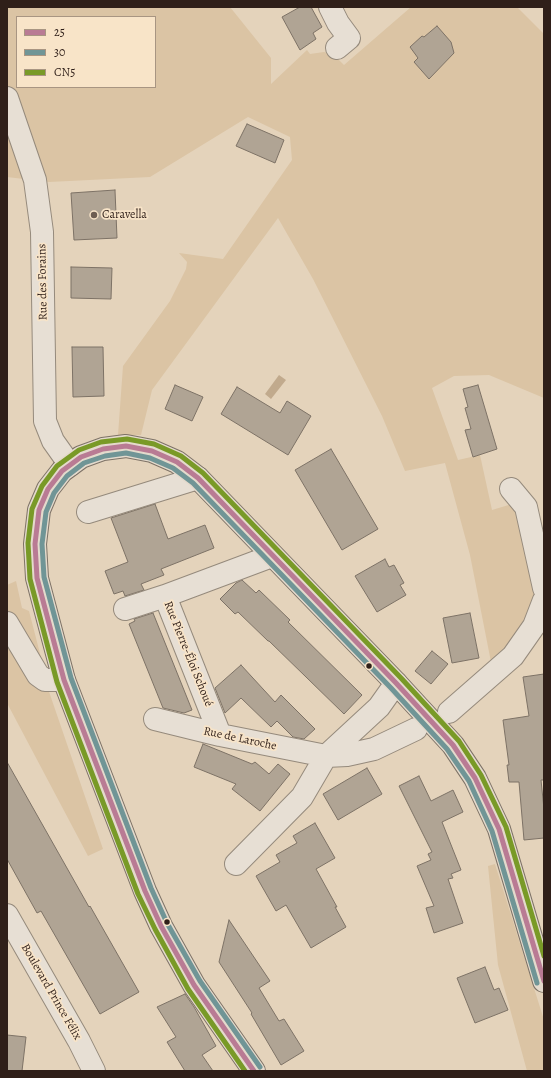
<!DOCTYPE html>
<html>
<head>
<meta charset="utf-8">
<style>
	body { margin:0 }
	#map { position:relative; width:551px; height:1078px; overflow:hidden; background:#e4d3bb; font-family:Alegreya,serif }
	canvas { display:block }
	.frame { position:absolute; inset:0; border:8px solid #2f1f19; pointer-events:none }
	.legend { position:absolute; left:16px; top:16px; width:140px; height:72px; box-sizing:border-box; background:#f8e4c8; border:1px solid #a89582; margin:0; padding:5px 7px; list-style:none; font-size:12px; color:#2f1f19 }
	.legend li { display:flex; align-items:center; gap:8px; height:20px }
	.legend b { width:20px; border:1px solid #a89582 }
</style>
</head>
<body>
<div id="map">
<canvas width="551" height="1078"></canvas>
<div class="frame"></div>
<ul class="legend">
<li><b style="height:5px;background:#b97b94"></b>25</li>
<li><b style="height:5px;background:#709596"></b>30</li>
<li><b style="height:5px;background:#799a27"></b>CN5</li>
</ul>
</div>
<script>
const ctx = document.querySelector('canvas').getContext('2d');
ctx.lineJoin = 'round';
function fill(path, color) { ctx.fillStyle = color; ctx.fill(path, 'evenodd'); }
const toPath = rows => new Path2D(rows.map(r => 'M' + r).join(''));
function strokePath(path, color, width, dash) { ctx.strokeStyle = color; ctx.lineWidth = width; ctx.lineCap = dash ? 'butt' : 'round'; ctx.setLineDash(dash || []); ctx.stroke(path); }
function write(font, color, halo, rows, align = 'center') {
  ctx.font = font + ' Alegreya,serif'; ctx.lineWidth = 3.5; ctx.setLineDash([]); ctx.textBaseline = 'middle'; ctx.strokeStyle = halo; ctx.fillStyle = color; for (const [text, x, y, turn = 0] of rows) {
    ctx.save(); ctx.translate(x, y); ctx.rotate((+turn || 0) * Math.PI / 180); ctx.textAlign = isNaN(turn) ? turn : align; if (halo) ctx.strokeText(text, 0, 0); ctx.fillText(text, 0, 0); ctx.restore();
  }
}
const green = toPath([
	[7,7,230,7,271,58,271,84,307,50,310,54,324,52,331,54,338,59,344,65,411,7,517,7,544,34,544,398,489,375,454,376,432,388,458,460,480,455,492,510,512,504,522,513,535,583,535,595,526,620,507,646,491,662,470,555,445,463,405,471,382,416,313,279,278,218,152,390,141,435,118,435,123,366,170,301,186,269,187,262,179,253,223,259,292,160,290,137,248,117,150,177,49,182,7,177],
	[17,17,155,17,155,87,17,87],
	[16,581,22,608,29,611,44,669,7,615,7,585],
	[7,623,45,680,103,849,88,856,7,703],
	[495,864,544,1020,544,1071,527,1071,498,965,488,866]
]);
const water = toPath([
	[279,375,286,380,271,399,265,394]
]);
const building = toPath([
	[300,7,311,7,322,27,313,33,316,39,300,50,282,17,300,7],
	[437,26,451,42,454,53,429,79,414,62,418,58,410,47,422,36,424,37,437,26],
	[247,124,284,140,275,163,236,146,247,124],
	[115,190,117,238,74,240,71,193,115,190],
	[71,267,112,268,111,299,71,298,71,267],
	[72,347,103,347,104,396,73,397,72,347],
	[175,385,203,397,192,421,165,409,175,385],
	[478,385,497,449,473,457,465,430,471,429,465,408,468,407,463,389,478,385],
	[237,387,280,413,287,401,311,416,288,455,221,414,237,387],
	[331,449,378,529,342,550,295,470,331,449],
	[155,504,168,539,205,525,214,548,161,569,164,575,141,584,144,590,125,596,123,591,114,594,105,571,128,562,111,518,155,504],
	[385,559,389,567,394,565,404,583,400,585,406,595,377,612,355,576,385,559],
	[242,580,256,593,259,590,290,620,288,622,362,695,344,714,269,641,268,641,238,612,235,614,220,599,236,583,242,580],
	[153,613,192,710,184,713,163,708,129,624,135,621,134,619,153,613],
	[470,613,479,658,452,663,443,618,470,613],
	[432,651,448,664,431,684,415,671,432,651],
	[241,665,275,702,281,695,315,729,304,739,293,737,277,721,271,727,241,698,225,713,215,688,241,665],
	[544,674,544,780,541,780,544,809,544,838,524,840,519,782,509,782,507,765,509,765,503,720,529,716,523,677,544,674],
	[203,744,252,764,255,762,269,774,278,764,290,774,260,811,232,789,236,784,194,767,203,744],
	[7,762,89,907,90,906,139,992,100,1014,41,911,37,913,7,859,7,762],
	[367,768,382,794,338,820,323,794,367,768],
	[419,776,431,801,453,790,463,812,442,822,461,870,451,874,453,878,448,879,463,923,434,933,426,908,434,906,417,866,431,860,428,854,432,852,399,786,419,776],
	[315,823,335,858,316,869,337,907,335,907,346,927,311,948,286,905,276,911,256,876,280,862,276,855,297,843,293,836,315,823],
	[229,920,270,981,259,988,279,1021,284,1019,304,1051,281,1065,251,1014,252,1013,219,962,229,920],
	[485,967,494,990,499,988,508,1010,475,1023,457,978,485,967],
	[185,994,194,1007,216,1046,202,1055,213,1071,185,1071,167,1042,176,1037,157,1007,185,994],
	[7,1035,26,1037,22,1071,7,1071,7,1035]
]);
const minor = toPath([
	[330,7,338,23,349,38,337,48],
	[7,98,35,180,42,232,45,421,53,441,70,465],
	[511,489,526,507,544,588],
	[88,512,198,478],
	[125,609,165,596],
	[7,623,38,675,45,680,64,680],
	[449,712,513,656,534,626,544,600],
	[155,719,220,735,326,756,347,755,374,749,416,729],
	[220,735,165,596,272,556],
	[236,864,302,797,326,756,379,707,396,683],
	[7,915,79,1041,94,1071]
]);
const major = toPath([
	[254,1071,194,985,161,926,145,891,64,680,37,578,35,544,39,510,48,489,62,471,81,457,103,449,126,446,152,451,177,462,198,478,396,683,453,745,475,778,499,829,544,981]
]);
const bus1 = toPath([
	[254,1071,194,985,161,926,145,891,64,680,37,578,35,544,39,510,48,489,62,471,81,457,103,449,126,446,152,451,177,462,198,478,396,683,453,745,475,778,499,829,544,981]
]);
const bus2 = toPath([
	[260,1067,200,981,167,923,151,888,71,678,44,577,42,544,46,512,54,493,67,476,84,463,105,456,126,453,150,458,173,468,193,483,391,688,447,749,469,781,492,831,537,983]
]);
const bus3 = toPath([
	[245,1071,188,989,155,929,138,894,57,682,30,579,28,543,32,509,42,486,57,466,79,450,101,442,127,439,154,444,181,456,203,473,401,678,459,741,481,775,506,827,544,956]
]);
const markers = [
	[94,215,4,"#6e5e52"],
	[369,666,3.5,"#2f1f19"],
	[167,922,3.5,"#2f1f19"]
];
const poiNames = [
	["Caravella",102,215]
];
const streetNames = [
	["Rue des Forains",43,282,-91],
	["Rue Pierre-Éloi Schoué",188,654,68],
	["Rue de Laroche",240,739,12],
	["Boulevard Prince Félix",51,992,60]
];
fill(green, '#dbc4a4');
fill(water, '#c1aa8d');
fill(building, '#b0a494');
strokePath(building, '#7d7266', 1);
strokePath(minor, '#958a7c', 24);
strokePath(major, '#7d7266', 24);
strokePath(minor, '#e7dfd4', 22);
strokePath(major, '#e4dacc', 22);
strokePath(bus1, '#b97b94', 5);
strokePath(bus2, '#709596', 5);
strokePath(bus3, '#799a27', 5);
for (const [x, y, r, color] of markers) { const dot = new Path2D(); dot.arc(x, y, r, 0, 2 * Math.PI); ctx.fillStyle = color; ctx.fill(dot); strokePath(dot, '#f8e4c8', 1.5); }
write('12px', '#2f1f19', '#f8e4c8', poiNames, 'left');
write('12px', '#2f1f19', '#f8e4c8', streetNames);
</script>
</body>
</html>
